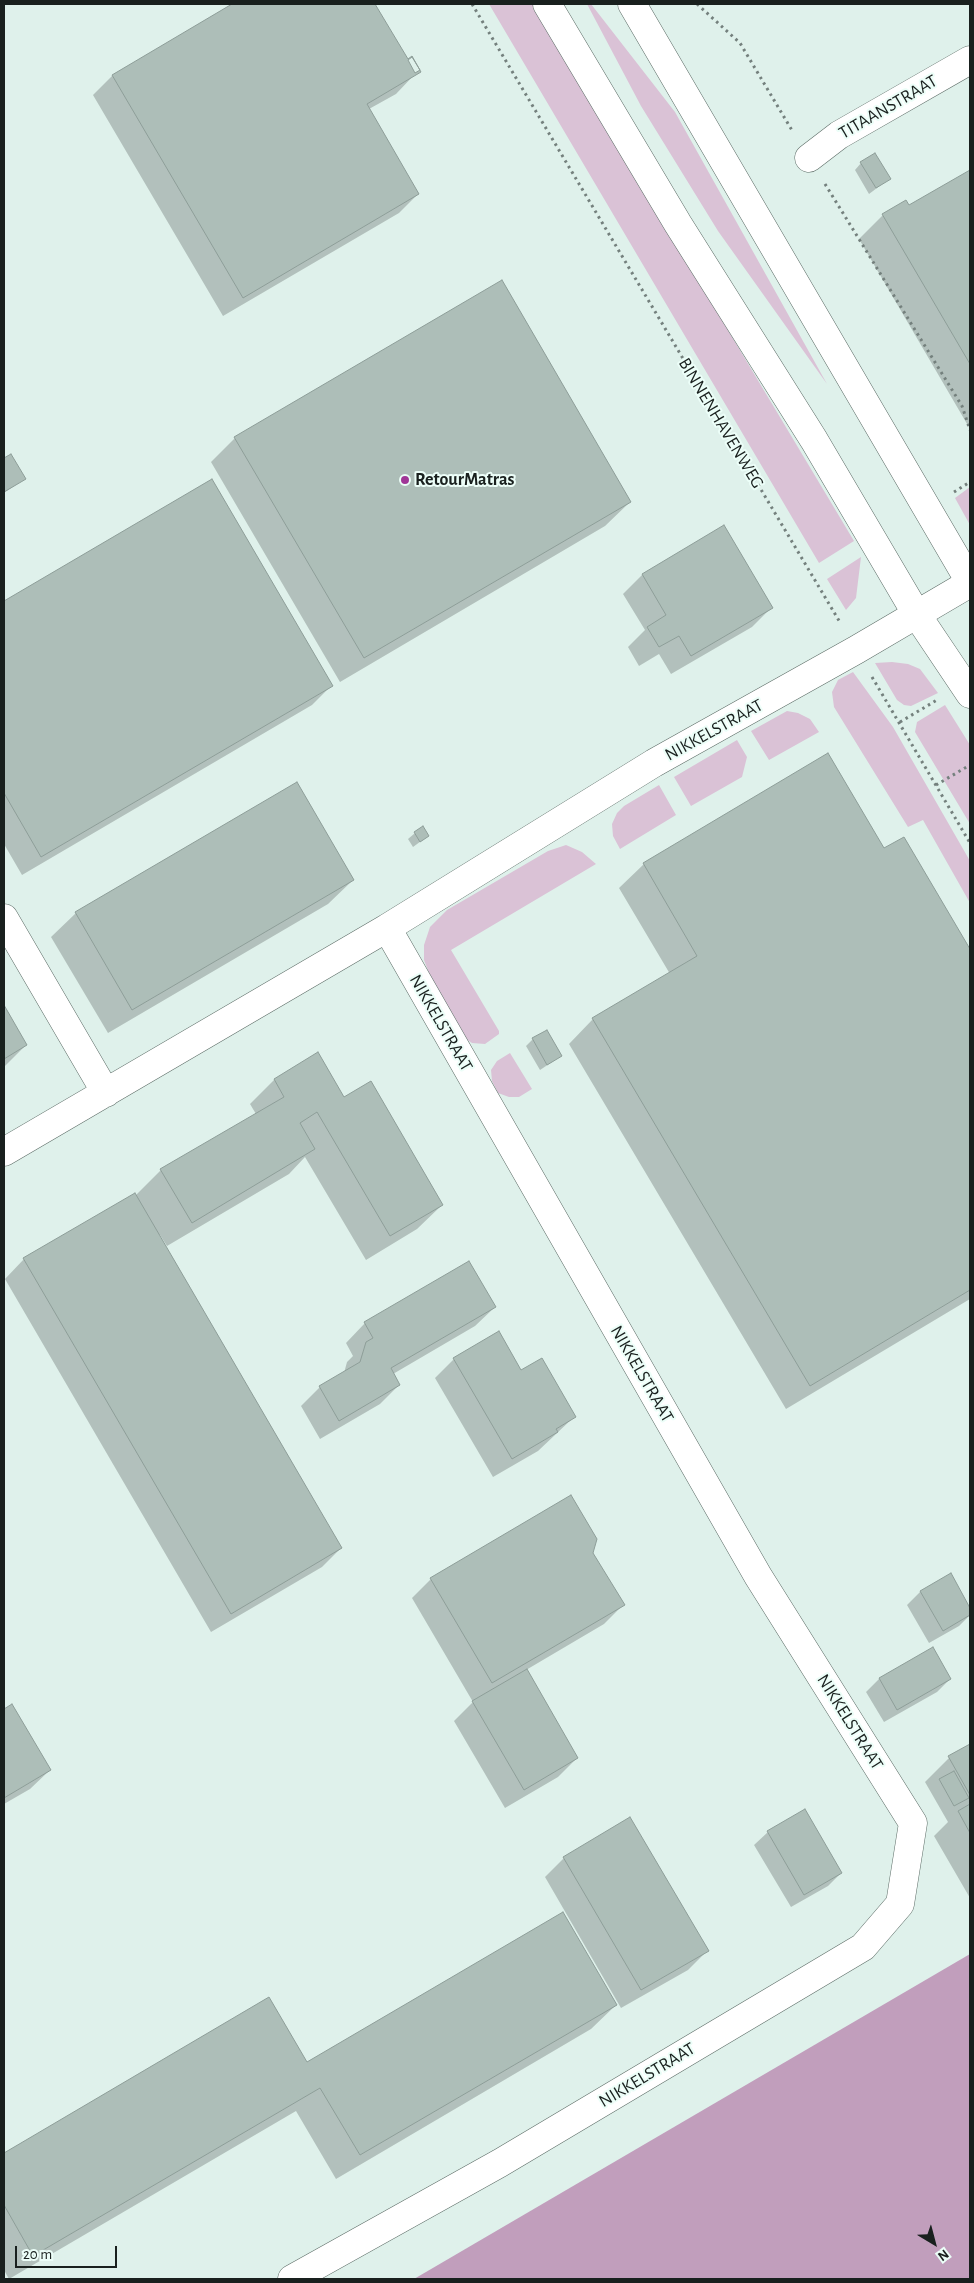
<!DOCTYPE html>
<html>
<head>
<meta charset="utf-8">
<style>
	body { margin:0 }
	#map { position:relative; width:974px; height:2283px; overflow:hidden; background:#dff1eb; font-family:"Alegreya Sans",sans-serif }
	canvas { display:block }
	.frame { position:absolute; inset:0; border:5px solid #19201e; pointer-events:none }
	.north { position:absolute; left:909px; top:2218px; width:50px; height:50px; -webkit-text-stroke:4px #ecfef8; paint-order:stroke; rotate:143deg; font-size:14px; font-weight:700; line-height:20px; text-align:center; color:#19201e }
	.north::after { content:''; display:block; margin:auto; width:18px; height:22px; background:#19201e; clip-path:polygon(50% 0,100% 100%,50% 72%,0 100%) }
	.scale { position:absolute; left:15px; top:2246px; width:102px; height:22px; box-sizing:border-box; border:2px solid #19201e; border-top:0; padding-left:6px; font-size:15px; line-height:18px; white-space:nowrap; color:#19201e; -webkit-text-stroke:4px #ecfef8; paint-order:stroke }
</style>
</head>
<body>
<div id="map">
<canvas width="974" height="2283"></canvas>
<div class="frame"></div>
<div class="north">N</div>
<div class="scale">20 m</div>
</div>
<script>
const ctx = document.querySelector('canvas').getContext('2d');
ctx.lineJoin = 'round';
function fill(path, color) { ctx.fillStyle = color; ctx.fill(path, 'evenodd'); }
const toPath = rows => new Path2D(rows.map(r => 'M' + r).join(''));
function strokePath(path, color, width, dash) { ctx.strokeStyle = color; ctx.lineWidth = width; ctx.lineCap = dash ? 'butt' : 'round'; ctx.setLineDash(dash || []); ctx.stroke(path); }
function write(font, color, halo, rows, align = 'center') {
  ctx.font = font + ' "Alegreya Sans",sans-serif'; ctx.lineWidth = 4; ctx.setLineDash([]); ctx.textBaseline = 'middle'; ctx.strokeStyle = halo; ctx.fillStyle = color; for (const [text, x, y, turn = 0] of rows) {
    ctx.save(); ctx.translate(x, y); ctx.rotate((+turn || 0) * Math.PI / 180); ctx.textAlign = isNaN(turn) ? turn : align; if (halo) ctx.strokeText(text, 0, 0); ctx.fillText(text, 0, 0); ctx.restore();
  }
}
const green = toPath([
	[489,4,533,4,854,541,819,563],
	[587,4,591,4,675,112,827,384,718,231,641,106],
	[970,487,970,525,955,498],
	[861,557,856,598,846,610,827,579],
	[892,662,908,664,920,669,938,693,911,706,904,705,897,700,875,663],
	[853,672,893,727,970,861,970,903,923,820,908,827,834,707,832,692,838,680],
	[945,705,970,745,970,824,915,732,917,722],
	[787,711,798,713,810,719,819,732,769,760,751,731],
	[737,740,747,757,742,777,691,806,674,777],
	[659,785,676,815,620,849,613,836,612,824,617,813,624,806],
	[566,845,582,852,596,864,451,950,499,1031,499,1034,485,1044,472,1043,466,1039,432,981,424,960,424,945,430,927,447,910,548,851],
	[510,1053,532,1089,519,1097,509,1097,498,1093,492,1081,491,1070,497,1061]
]);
const forest = toPath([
	[970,1954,970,2279,414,2279]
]);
const shadow = toPath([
	[235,4,373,4,415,74,396,94,369,109,418,194,399,213,223,316,93,95,112,76],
	[861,163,889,179,869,194,855,170],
	[970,171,970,429,859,239,883,215,909,207],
	[235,438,630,502,605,526,340,682,211,462],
	[11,455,24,479,4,493,4,459],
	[211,480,331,686,312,705,22,875,4,844,4,602],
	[724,526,771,608,752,627,671,674,659,654,639,666,628,647,645,630,623,594,642,575],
	[415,833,428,836,413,847,408,839],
	[903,838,970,952,970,1299,786,1409,569,1044,593,1019,670,974,619,888,644,864,884,850],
	[353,880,328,904,108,1033,51,937,76,913],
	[4,1008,26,1045,4,1067],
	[533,1039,561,1056,540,1070,526,1046],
	[274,1080,344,1099,442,1205,417,1229,366,1260,305,1157,289,1174,167,1246,160,1235,158,1236,341,1548,322,1567,211,1632,5,1279,24,1259,134,1195,135,1196,161,1170,256,1114,250,1104],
	[469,1263,495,1307,475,1326,393,1374,399,1385,380,1404,320,1439,301,1406,320,1387,344,1373,347,1362,353,1356,346,1343,365,1323],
	[454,1359,521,1372,574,1417,538,1451,493,1477,435,1378],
	[592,1553,623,1605,604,1624,526,1670,577,1758,558,1777,505,1808,454,1721,473,1702,412,1598,431,1579],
	[950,1575,970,1610,970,1615,959,1626,929,1643,907,1605,920,1592],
	[932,1649,950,1679,937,1692,884,1722,866,1692,879,1679],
	[12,1705,50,1770,30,1789,4,1804,4,1710],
	[970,1745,970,1898,934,1836,948,1822,925,1782,949,1758],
	[768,1832,841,1873,828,1886,791,1907,754,1845],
	[564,1858,707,1951,688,1970,621,2008,545,1877],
	[269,1999,306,2063,616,2005,591,2029,336,2179,296,2111,9,2279,4,2270,4,2154]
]);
const building = toPath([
	[232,4,375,4,408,59,412,56,421,72,367,104,419,194,243,298,112,75,232,4],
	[412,57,420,70,415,73,408,60,412,57],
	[875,153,891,179,876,188,860,162,875,153],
	[970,170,970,364,882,214,906,200,909,205,970,170],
	[502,280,631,502,364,658,234,437,502,280],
	[11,454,26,479,4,492,4,458,11,454],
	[212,479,333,686,41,857,4,793,4,601,212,479],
	[724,525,773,608,691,656,679,636,659,647,647,627,666,615,642,574,724,525],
	[828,753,884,848,904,837,970,949,970,1290,810,1386,592,1018,697,956,643,863,828,753],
	[297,782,354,880,132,1010,75,912,297,782],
	[423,826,429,836,420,842,414,832,423,826],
	[4,1005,27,1045,4,1059,4,1005],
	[547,1030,562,1056,547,1065,532,1038,547,1030],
	[318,1052,344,1097,371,1081,443,1205,390,1236,317,1112,300,1123,315,1149,192,1223,160,1169,284,1097,274,1079,318,1052],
	[135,1193,342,1548,231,1614,23,1258,135,1193],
	[469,1261,496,1307,391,1368,400,1385,339,1421,319,1386,360,1362,366,1342,373,1338,364,1322,469,1261],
	[499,1331,521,1370,542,1358,576,1417,556,1429,558,1432,512,1459,453,1358,499,1331],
	[571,1495,597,1539,593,1553,625,1605,492,1683,430,1578,571,1495],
	[951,1573,970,1608,970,1615,943,1631,920,1591,951,1573],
	[933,1647,951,1679,897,1710,879,1678,933,1647],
	[527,1669,578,1758,524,1790,472,1701,527,1669],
	[12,1704,51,1770,4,1798,4,1709,12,1704],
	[970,1744,970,1795,948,1756,970,1744],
	[954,1771,969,1798,954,1806,939,1779,954,1771],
	[970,1804,970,1833,958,1811,970,1804],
	[805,1809,842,1873,804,1895,767,1831,805,1809],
	[630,1817,709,1951,641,1990,563,1857,630,1817],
	[563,1912,617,2005,360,2155,320,2088,33,2256,4,2205,4,2153,269,1997,307,2062,563,1912]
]);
const path = toPath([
	[472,4,841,624],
	[697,4,740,43,793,132],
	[825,184,962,406,970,430],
	[954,492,970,482],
	[872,677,970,843],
	[900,722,937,700],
	[936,785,970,765]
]);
const minor = toPath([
	[809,158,839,135,970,60],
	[4,918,106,1093],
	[4,1152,387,928,654,763,856,650,970,583],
	[292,2279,500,2163,863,1947,900,1904,913,1823,758,1576,387,928]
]);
const major = toPath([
	[547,4,678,224,814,440,917,615,970,694],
	[632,4,970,582]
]);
const markers = [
	[405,480,5,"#a03697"]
];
const streetNames = [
	["TITAANSTRAAT",888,107,-30],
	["BINNENHAVENWEG",721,423,59],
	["NIKKELSTRAAT",714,730,-29],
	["NIKKELSTRAAT",441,1023,60],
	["NIKKELSTRAAT",642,1374,60],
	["NIKKELSTRAAT",850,1722,58],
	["NIKKELSTRAAT",647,2075,-31]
];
const poiNames = [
	["RetourMatras",415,480]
];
fill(green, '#dac2d6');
fill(forest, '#c19ebc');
fill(shadow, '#0003');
fill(building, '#adbeb8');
strokePath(building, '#8d9d98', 1);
strokePath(minor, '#5b6b65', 29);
strokePath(major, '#5b6b65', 29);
strokePath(path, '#74807d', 3, [2.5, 4]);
strokePath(minor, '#fff', 28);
strokePath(major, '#fff', 28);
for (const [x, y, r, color] of markers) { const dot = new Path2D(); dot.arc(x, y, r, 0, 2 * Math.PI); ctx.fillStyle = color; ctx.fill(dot); strokePath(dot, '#ecfef8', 2); }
write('18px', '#19201e', '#ecfef8', streetNames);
write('bold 18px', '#19201e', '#ecfef8', poiNames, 'left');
</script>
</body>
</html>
